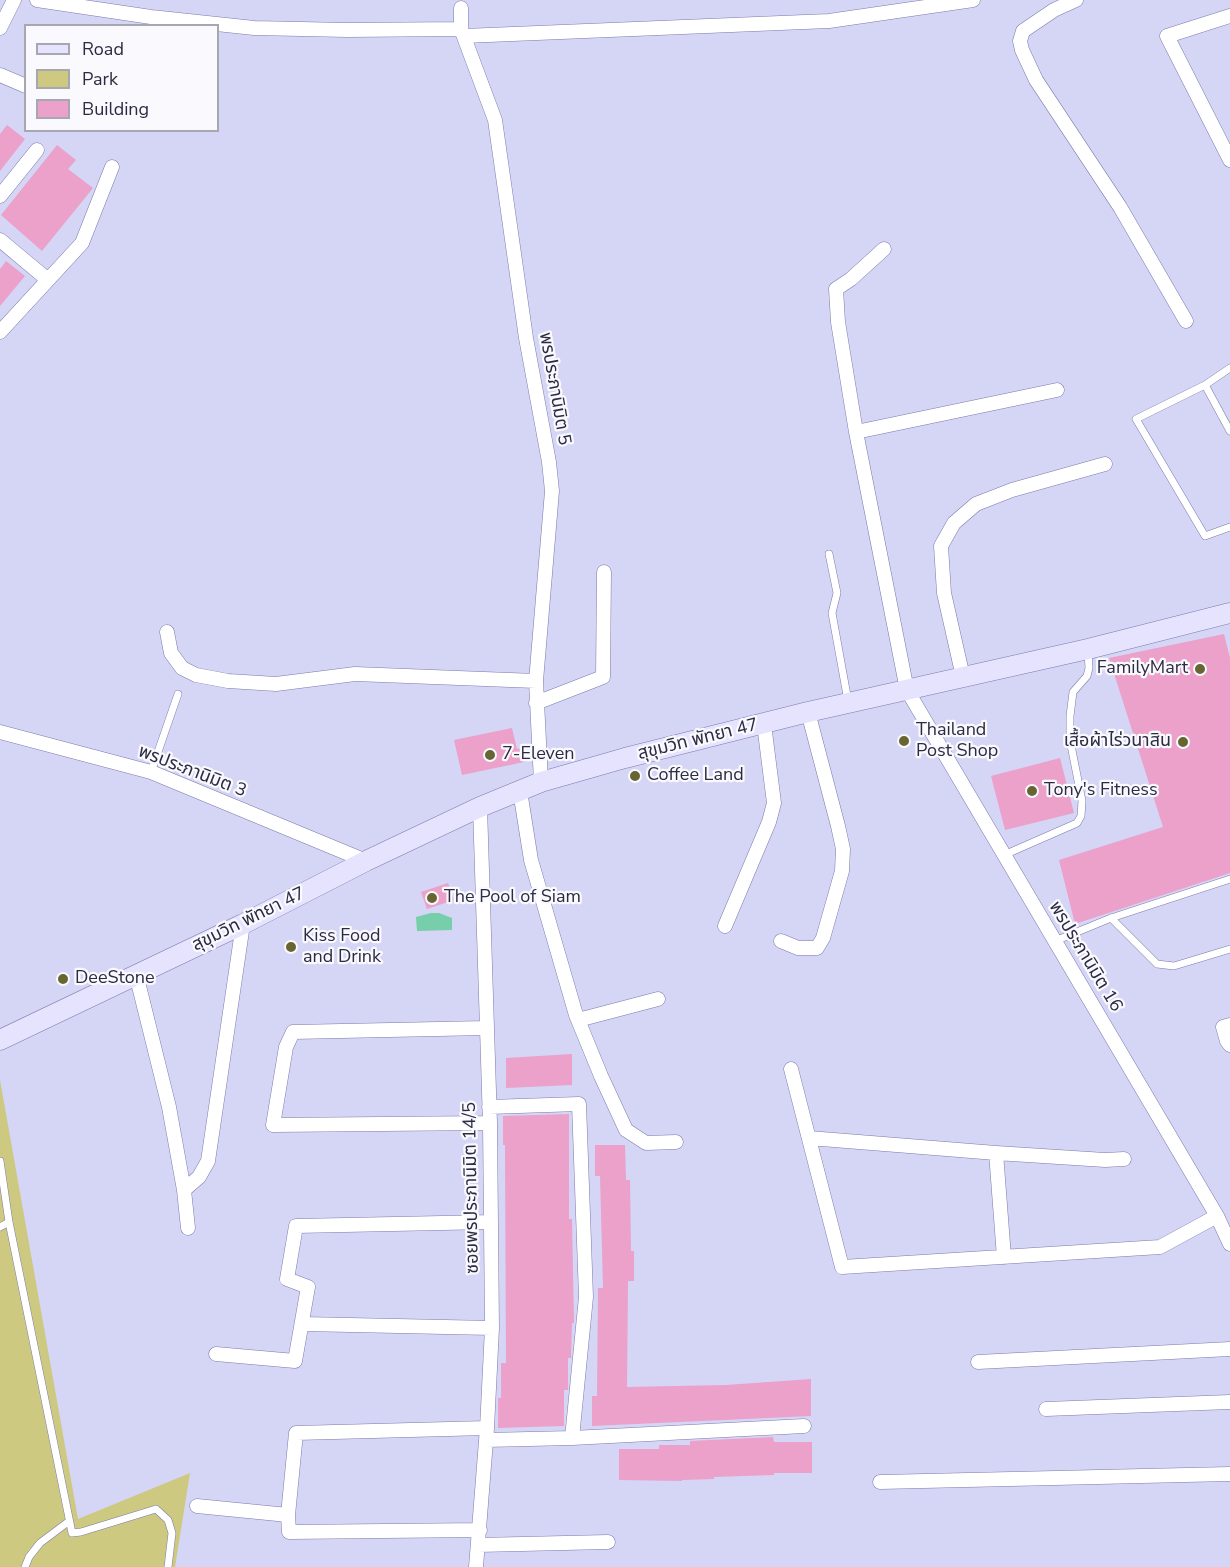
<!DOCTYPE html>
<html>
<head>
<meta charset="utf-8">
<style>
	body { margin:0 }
	#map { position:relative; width:1230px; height:1567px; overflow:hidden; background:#d5d5f6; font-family:"Nunito Sans",sans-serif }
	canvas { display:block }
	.legend { position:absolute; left:24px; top:24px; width:195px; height:108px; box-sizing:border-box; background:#f9f9fe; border:2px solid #a7a7b2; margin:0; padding:8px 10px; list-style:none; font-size:18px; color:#2c2b41 }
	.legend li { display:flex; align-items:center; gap:12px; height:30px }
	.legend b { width:30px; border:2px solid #a7a7b2 }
</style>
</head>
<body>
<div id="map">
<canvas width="1230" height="1567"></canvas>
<ul class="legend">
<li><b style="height:8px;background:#e5e3fe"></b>Road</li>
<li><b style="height:16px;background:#cdc981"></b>Park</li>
<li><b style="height:16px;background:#eba1c9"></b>Building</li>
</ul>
</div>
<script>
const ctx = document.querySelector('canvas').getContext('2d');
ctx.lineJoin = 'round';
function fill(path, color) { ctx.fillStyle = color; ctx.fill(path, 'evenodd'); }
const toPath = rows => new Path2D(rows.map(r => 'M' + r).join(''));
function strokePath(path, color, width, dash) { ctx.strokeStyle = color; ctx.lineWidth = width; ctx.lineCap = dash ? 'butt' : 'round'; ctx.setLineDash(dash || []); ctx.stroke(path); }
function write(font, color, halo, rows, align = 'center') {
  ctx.font = font + ' "Nunito Sans","Noto Sans Thai",sans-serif'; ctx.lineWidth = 4.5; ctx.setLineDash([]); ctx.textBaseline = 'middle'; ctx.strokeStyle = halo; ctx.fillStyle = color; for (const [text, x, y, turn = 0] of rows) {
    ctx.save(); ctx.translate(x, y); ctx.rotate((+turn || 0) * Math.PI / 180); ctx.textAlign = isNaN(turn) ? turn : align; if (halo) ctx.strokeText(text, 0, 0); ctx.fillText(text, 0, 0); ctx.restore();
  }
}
const green = toPath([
	[0,1080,78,1519,190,1473,175,1567,0,1567]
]);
const water = toPath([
	[431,913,439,913,452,918,452,930,417,931,416,917]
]);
const building = toPath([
	[7,125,25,139,0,171,0,134],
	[57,145,76,160,68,169,93,188,42,251,1,215],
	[6,261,25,276,0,306,0,269],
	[1224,634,1230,658,1230,873,1075,924,1059,860,1163,827,1109,658],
	[512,728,517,749,521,748,524,762,462,775,454,740],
	[1060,758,1074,813,1005,830,991,776],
	[448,883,454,900,427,909,421,892],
	[572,1054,572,1085,506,1088,506,1058],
	[569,1114,569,1219,572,1219,574,1323,572,1323,571,1358,568,1358,568,1390,564,1390,564,1426,498,1428,498,1398,501,1398,501,1363,506,1363,505,1145,503,1145,503,1116],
	[595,1145,625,1145,626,1180,630,1180,631,1251,634,1251,634,1281,628,1281,627,1387,726,1385,811,1379,811,1416,592,1426,592,1396,597,1396,598,1288,603,1288,600,1176,595,1176],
	[773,1437,774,1442,812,1442,812,1473,774,1473,774,1475,714,1477,714,1479,682,1480,682,1481,619,1480,619,1449,659,1449,659,1445,690,1445,690,1441]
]);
const lane = toPath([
	[1230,368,1205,385,1136,419,1205,536,1230,527],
	[1205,385,1230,431],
	[829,554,837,593,832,613,848,701],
	[151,772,178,694],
	[1004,855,1077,823,1081,816,1082,801,1070,740,1070,716,1073,692,1087,676,1089,668,1088,652],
	[1111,918,1157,964,1174,966,1230,949],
	[1055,941,1111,918,1230,879],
	[0,1161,9,1222,72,1533,81,1532,156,1509,168,1520,172,1533,168,1567],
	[0,1227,9,1222],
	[25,1567,29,1557,40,1543,68,1522]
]);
const street = toPath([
	[37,0,151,17,254,28,347,30,461,29],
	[1076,0,1054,10,1023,31,1020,41,1022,50,1036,80,1120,207,1186,321],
	[461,8,461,29,495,120,526,338,549,462,552,491,536,681,541,782],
	[1230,16,1167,36,1230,160],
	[0,28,14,0],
	[464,36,829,21,973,0],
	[0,75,26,86],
	[0,196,37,150],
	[0,240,48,280],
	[0,332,82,243,112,167],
	[1057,390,856,432,907,690,1217,1216,1230,1244],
	[856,432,838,322,836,289,851,279,884,249],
	[167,632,171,653,182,668,196,675,228,681,276,684,355,674,536,681],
	[963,677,944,593,941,546,954,523,976,504,1012,490,1105,464],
	[536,703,603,677,604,572],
	[0,732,151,772,366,861],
	[520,791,531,860,576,1015,601,1076,626,1130,646,1143,676,1142],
	[725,926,769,822,774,803,764,724],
	[781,941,798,948,817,948,823,938,842,871,843,849,838,826,808,712],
	[136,974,169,1107,184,1190,188,1228],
	[578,1020,658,999],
	[1230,1025,1223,1027,1227,1041,1230,1045],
	[486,1028,293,1032,286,1047,273,1125,490,1123],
	[791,1069,842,1267,1160,1247,1217,1216],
	[489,1107,579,1104,586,1297,572,1438],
	[809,1138,996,1153,1105,1160,1124,1159],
	[996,1153,1004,1257],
	[184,1190,199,1177,208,1161,243,924],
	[303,1324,492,1328],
	[216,1354,295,1361,308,1287,287,1279,296,1226,491,1222],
	[978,1362,1230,1349],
	[1046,1409,1230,1402],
	[486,1440,572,1438,804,1426],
	[880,1482,1230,1474],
	[197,1506,288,1515],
	[480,1530,289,1532,288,1515,296,1433,487,1428],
	[478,1545,608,1542],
	[476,1567,487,1428,492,1328,490,1123,480,807]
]);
const secondary = toPath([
	[0,1040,243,924,366,861,480,807,541,782,625,758,808,712,1088,649,1230,613]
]);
const markers = [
	[1200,669,6,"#676531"],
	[904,741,6,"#676531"],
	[1183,742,6,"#676531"],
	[490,755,6,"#676531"],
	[635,776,6,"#676531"],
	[1032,791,6,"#676531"],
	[432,898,6,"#676531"],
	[291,947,6,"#676531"],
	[63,979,6,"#676531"]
];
const streetNames = [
	["พรประภานิมิต 5",554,389,80],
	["สุขุมวิท พัทยา 47",698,740,-14],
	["พรประภานิมิต 3",192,772,21],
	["สุขุมวิท พัทยา 47",249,920,-26],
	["พรประภานิมิต 16",1085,957,59],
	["ซอยพรประภานิมิต 14/5",472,1188,-91]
];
const poiNames = [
	["FamilyMart",1188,669,"right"],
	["Thailand",916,731],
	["Post Shop",916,752],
	["เสื้อผ้าไร่วนาสิน",1171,742,"right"],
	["7-Eleven",502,755],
	["Coffee Land",647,776],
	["Tony's Fitness",1044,791],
	["The Pool of Siam",444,898],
	["Kiss Food",303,937],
	["and Drink",303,958],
	["DeeStone",75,979]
];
fill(green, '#cdc981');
fill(water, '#76ceaa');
fill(building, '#eba1c9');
strokePath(lane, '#7c7aac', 8);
strokePath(street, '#7c7aac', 15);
strokePath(secondary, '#7c7aac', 21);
strokePath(lane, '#fff', 7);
strokePath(street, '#fff', 14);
strokePath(secondary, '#e5e3fe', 20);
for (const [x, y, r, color] of markers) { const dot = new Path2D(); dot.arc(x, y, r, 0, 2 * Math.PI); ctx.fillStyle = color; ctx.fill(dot); strokePath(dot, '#f9f9fe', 2); }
write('18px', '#2c2b41', '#f9f9fe', streetNames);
write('18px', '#2c2b41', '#f9f9fe', poiNames, 'left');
</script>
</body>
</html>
